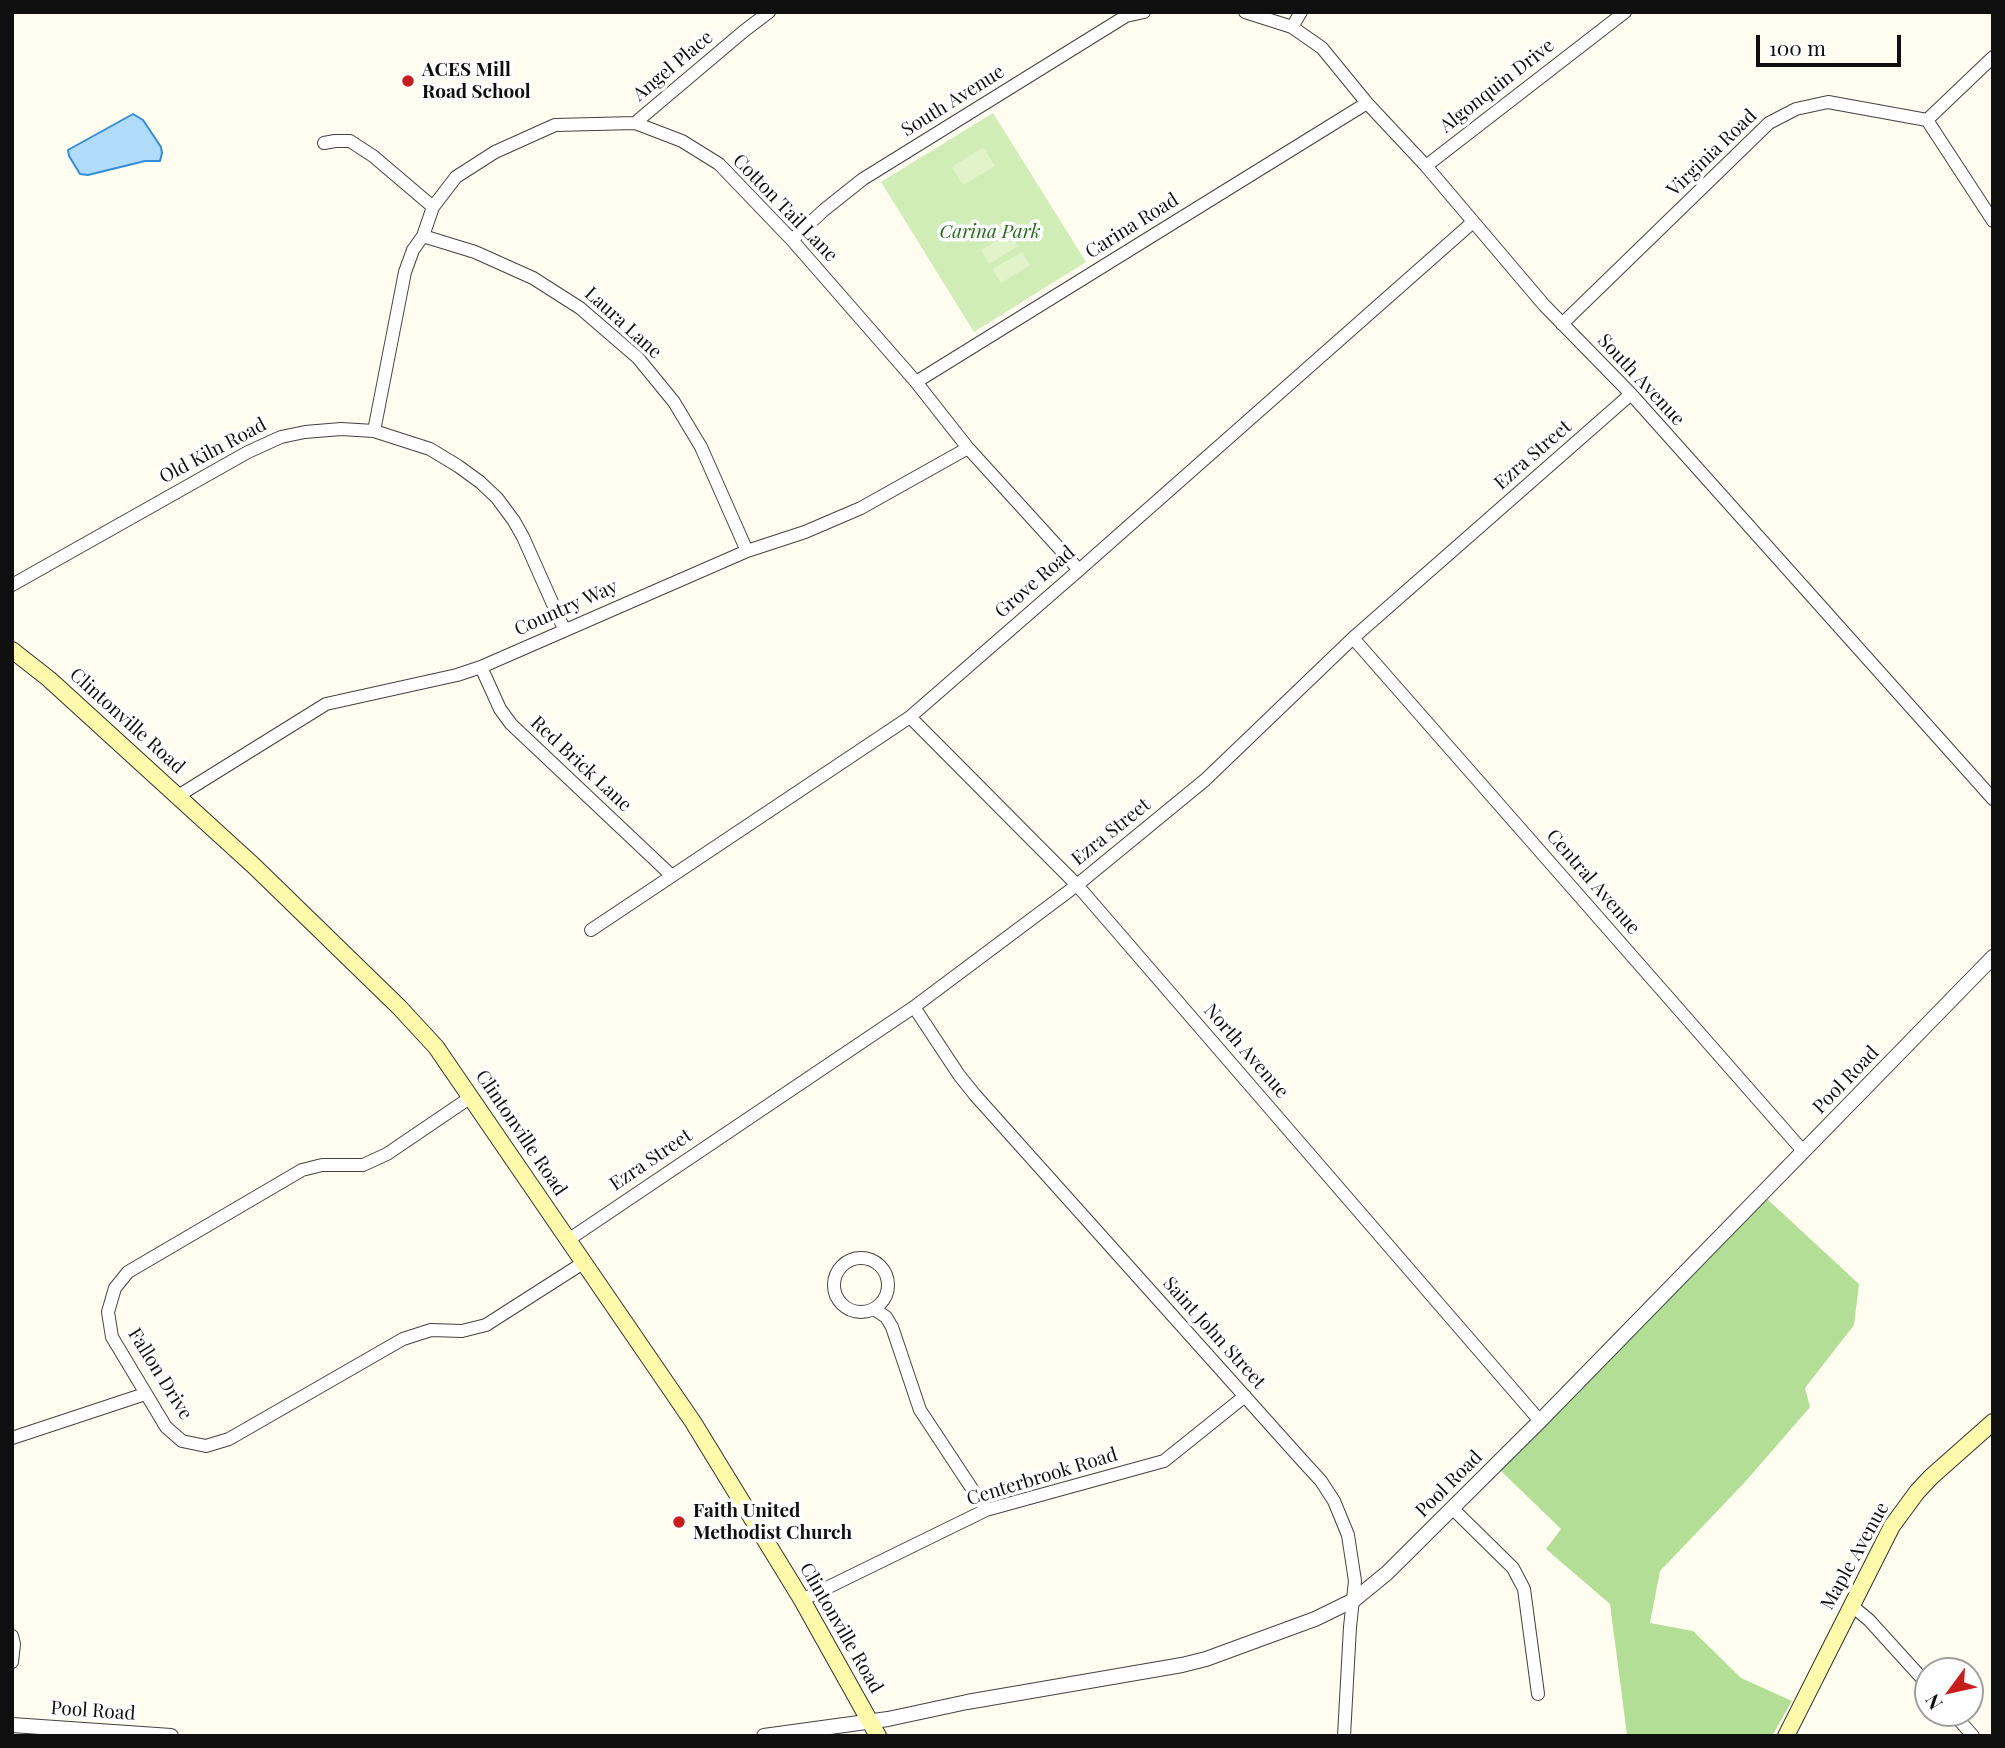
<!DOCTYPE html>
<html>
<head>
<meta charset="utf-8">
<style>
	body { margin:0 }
	#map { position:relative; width:2005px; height:1748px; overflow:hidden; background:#fffdf0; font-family:"Playfair Display",serif }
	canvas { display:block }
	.frame { position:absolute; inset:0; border:14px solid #0f0f0f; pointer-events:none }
	.north { position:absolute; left:1914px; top:1657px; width:70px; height:70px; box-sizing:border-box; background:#fff; border:2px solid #9f9f9f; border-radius:50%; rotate:237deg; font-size:19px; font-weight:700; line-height:28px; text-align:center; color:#0f0f0f }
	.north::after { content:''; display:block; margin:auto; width:24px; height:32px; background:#c81d1d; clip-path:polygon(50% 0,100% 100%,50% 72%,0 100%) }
	.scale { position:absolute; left:1756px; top:35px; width:145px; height:32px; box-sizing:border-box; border:4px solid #0f0f0f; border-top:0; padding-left:9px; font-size:21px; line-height:24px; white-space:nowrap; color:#0f0f0f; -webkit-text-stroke:5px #fff; paint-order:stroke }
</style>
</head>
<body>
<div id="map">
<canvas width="2005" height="1748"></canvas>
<div class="frame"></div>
<div class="north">N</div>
<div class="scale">100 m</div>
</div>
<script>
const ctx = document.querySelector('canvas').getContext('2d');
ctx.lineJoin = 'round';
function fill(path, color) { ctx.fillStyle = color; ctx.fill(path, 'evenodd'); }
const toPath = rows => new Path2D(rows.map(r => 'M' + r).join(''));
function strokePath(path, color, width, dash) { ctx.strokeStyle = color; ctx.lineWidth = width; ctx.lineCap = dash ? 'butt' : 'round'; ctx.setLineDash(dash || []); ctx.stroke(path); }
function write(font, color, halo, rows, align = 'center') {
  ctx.font = font + ' "Playfair Display",serif'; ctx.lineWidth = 7; ctx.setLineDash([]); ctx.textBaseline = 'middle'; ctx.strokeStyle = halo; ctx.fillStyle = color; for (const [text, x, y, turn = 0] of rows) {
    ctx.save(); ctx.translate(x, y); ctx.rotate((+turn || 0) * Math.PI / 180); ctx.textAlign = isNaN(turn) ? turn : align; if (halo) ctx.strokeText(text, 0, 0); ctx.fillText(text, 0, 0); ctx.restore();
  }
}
const green = toPath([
	[993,113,1086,262,974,332,881,182]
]);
const forest = toPath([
	[1766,1198,1859,1284,1854,1325,1805,1388,1810,1407,1745,1482,1660,1571,1650,1623,1693,1631,1741,1678,1792,1701,1772,1736,1627,1735,1610,1604,1546,1549,1561,1529,1499,1469]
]);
const pitch = toPath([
	[983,147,995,166,963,185,952,167],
	[1010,233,1018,246,989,264,981,250],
	[1022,252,1030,265,1001,283,992,269]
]);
const water = toPath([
	[133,114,143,120,161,147,162,153,160,161,145,161,88,175,80,174,69,156,68,150,133,114]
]);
const minor = toPath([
	[1245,12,1292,27,1322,48,1367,103,1426,166,1544,305,1631,394,1993,799],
	[1292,27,1301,12],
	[1993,57,1927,120,1993,221],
	[635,123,744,31,769,12],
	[324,143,335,141,350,141,373,156,433,207],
	[1426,166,1625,12],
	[423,236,475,252,533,278,580,308,638,358,674,402,701,447,747,551],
	[792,240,824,210,863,179,1126,16,1144,12],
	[1562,324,1769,123,1796,109,1828,102,1927,120],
	[916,382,1367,103],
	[374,431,405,272,413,250,423,236,433,207,456,177,495,152,555,125,635,123,682,141,719,164,792,240,916,382,968,448,1079,570],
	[12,585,248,452,281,437,305,432,341,429,374,431,430,449,458,466,480,482,497,498,514,521,523,537,564,629],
	[1353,638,1803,1151],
	[481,667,500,709,511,724,672,876],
	[910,717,1077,885,1540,1421],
	[178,796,326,704,457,675,481,667,747,551,805,532,861,508,968,448],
	[591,930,910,717,1079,570,1473,222],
	[914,1007,959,1075,975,1095,1300,1458,1321,1481,1334,1501,1348,1535,1355,1581,1350,1627,1344,1736],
	[471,1097,387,1154,363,1165,322,1165,302,1170,128,1272,115,1288,108,1312,112,1337,166,1427,182,1441,206,1446,229,1439,403,1339,431,1330,462,1331,486,1325,583,1263],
	[568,1240,914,1007,1077,885,1205,780,1353,638,1631,394],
	'834 1285a27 27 0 1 1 54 0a27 27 0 1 1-54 0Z',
	[874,1309,886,1317,892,1327,920,1410,986,1510],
	[12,1438,145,1394],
	[1452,1508,1513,1568,1524,1589,1538,1694],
	[802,1600,986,1510,1164,1461,1245,1396],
	[1851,1605,1869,1620,1928,1685],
	[12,1636,14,1644,12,1662],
	[1953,1713,1973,1736]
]);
const tertiary = toPath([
	[12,1725,171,1736],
	[764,1736,888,1719,967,1702,1182,1665,1206,1659,1315,1619,1354,1600,1387,1573,1540,1421,1993,957]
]);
const secondary = toPath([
	[12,650,49,679,254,866,399,1007,436,1047,693,1422,802,1600,878,1736],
	[1786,1736,1892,1526,1917,1492,1931,1477,1993,1422]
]);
const markers = [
	[408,81,7,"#c81d1d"],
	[679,1522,7,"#c81d1d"]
];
const streetNames = [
	["Angel Place",673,66,-40],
	["Algonquin Drive",1497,86,-38],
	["South Avenue",953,101,-32],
	["Virginia Road",1712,153,-44],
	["Cotton Tail Lane",785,208,46],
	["Carina Road",1132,226,-32],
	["Laura Lane",623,323,42],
	["South Avenue",1641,380,47],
	["Old Kiln Road",213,451,-28],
	["Ezra Street",1533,455,-41],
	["Grove Road",1035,582,-41],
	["Country Way",566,608,-24],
	["Clintonville Road",127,721,42],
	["Red Brick Lane",581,764,43],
	["Ezra Street",1111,832,-39],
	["Central Avenue",1593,882,49],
	["North Avenue",1246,1051,49],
	["Pool Road",1846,1080,-46],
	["Clintonville Road",521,1133,56],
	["Ezra Street",651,1160,-34],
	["Saint John Street",1214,1333,48],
	["Fallon Drive",160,1374,58],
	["Centerbrook Road",1042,1477,-17],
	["Pool Road",1449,1484,-45],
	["Maple Avenue",1855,1556,-61],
	["Clintonville Road",841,1628,60],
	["Pool Road",93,1711,4]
];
const poiNames = [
	["ACES Mill",422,70],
	["Road School",422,92],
	["Faith United",693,1511],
	["Methodist Church",693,1533]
];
const parkNames = [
	["Carina Park",990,232]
];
fill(green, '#d0ecb7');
fill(forest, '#b2de95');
fill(pitch, '#e3f3c9');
fill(water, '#b1dbfa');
strokePath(water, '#348dd6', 2);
strokePath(minor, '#424242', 14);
strokePath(tertiary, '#424242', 16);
strokePath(secondary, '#313131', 18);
strokePath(minor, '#fff', 12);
strokePath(tertiary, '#fff', 14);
strokePath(secondary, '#fffaab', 16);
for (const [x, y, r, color] of markers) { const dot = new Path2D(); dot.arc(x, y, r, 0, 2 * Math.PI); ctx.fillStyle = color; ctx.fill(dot); strokePath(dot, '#fff', 2.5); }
write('19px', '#0f0f0f', '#fff', streetNames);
write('bold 19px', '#0f0f0f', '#fff', poiNames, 'left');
write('italic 19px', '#276b1a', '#fff', parkNames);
</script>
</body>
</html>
